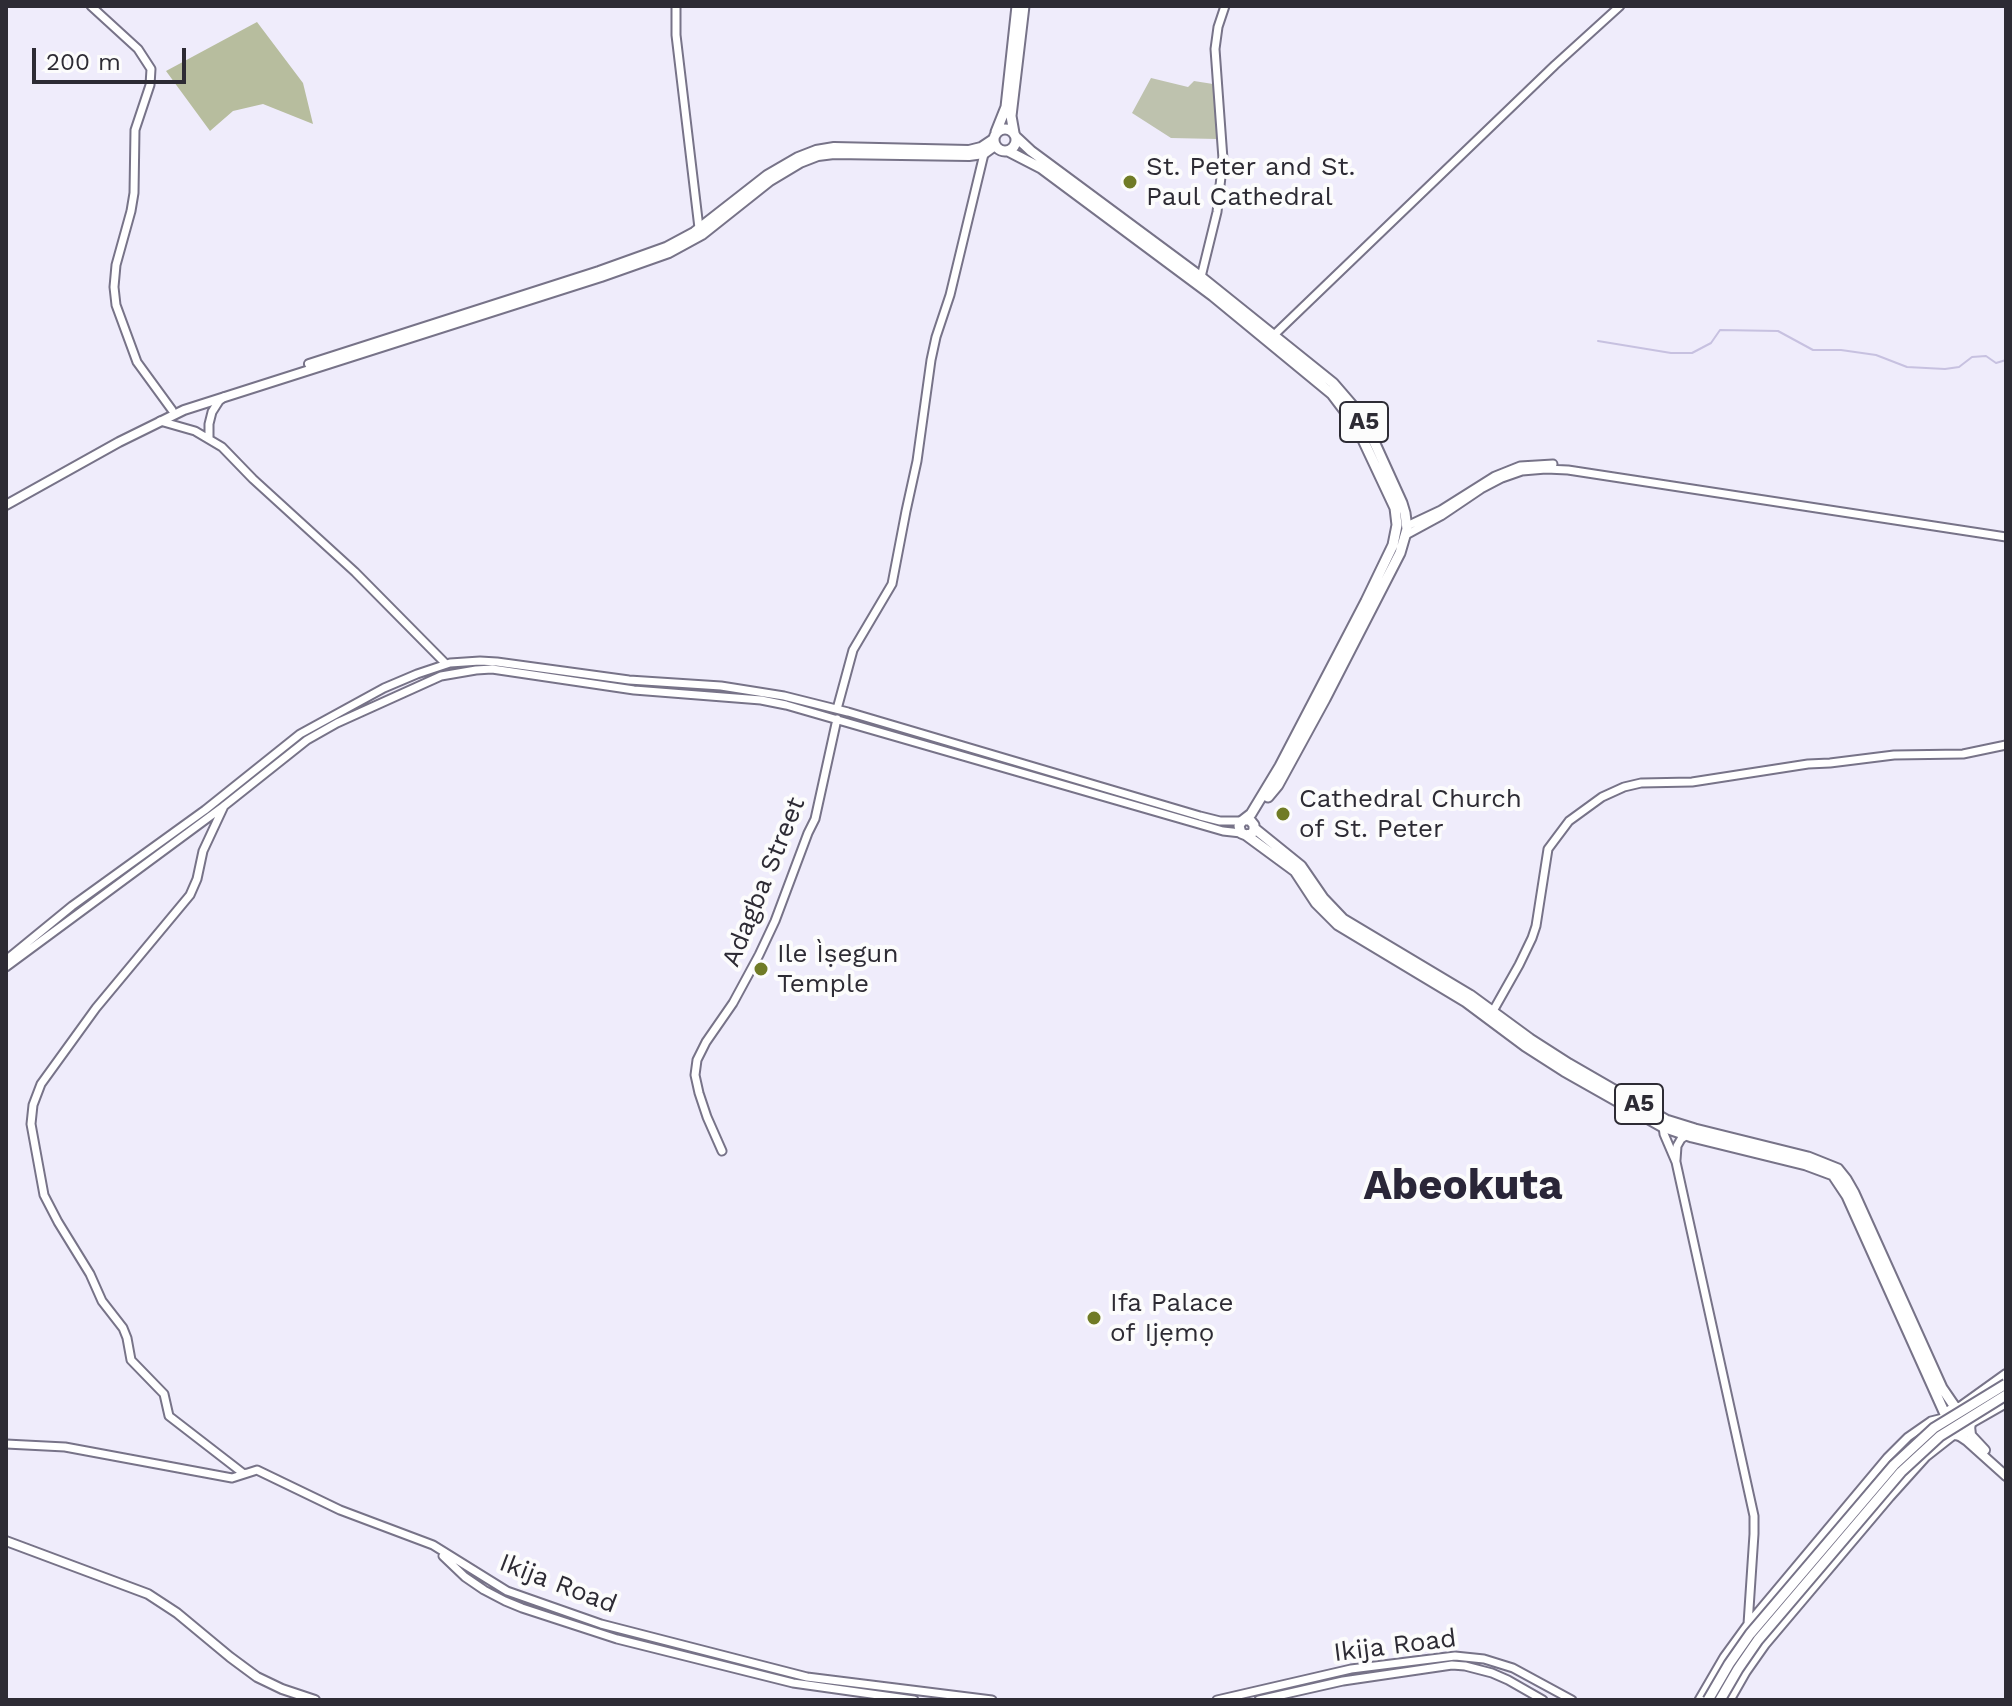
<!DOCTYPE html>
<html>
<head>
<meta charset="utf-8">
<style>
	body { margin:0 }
	#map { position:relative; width:2012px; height:1706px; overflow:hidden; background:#efecfb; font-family:"Work Sans",sans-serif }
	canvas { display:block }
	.frame { position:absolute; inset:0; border:8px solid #2d2b34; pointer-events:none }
	.scale { position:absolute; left:32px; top:48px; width:154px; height:36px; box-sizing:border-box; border:4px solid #2d2b34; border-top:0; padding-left:10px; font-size:24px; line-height:28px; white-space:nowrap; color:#2d2b34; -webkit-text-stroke:6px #fcfcfc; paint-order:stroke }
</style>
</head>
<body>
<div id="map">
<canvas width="2012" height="1706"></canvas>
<div class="frame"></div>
<div class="scale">200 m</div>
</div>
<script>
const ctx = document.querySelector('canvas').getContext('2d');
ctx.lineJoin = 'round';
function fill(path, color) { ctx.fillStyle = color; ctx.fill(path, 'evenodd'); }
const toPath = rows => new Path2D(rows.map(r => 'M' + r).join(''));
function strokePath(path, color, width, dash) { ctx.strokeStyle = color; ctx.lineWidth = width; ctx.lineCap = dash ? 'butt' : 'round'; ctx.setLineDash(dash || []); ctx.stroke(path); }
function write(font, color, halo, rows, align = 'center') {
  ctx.font = font + ' "Work Sans",sans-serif'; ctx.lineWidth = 8; ctx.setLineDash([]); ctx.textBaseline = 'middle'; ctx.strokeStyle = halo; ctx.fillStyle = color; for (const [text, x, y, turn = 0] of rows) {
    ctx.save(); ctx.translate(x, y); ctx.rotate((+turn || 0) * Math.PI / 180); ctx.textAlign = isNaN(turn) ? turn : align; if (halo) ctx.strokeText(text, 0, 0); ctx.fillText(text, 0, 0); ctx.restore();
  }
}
const green = toPath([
	[1151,78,1188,87,1194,81,1213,84,1217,139,1171,138,1132,113]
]);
const forest = toPath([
	[257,22,303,83,313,124,263,104,233,111,210,131,166,71]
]);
const stream = toPath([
	[1598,341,1671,353,1692,353,1711,343,1720,330,1778,331,1813,350,1841,350,1876,355,1907,367,1945,369,1959,367,1972,357,1986,356,1996,363,2006,360]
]);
const secondary = toPath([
	[91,6,138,49,151,69,150,85,135,130,134,193,131,211,116,265,114,287,116,305,137,362,172,410],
	[676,6,676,35,699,228],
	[1201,277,1217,212,1223,159,1215,49,1218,27,1225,6],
	[1275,334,1555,65,1620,6],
	[160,421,195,431,222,447,253,479,355,572,446,664],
	[209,438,209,424,212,412,219,401,224,397],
	[1407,526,1441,510,1495,476,1520,466,1553,464],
	[1406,535,1441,516,1481,489,1502,478,1522,471,1546,469,1568,470,2006,537],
	[837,709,853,650,892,584,906,511,917,461,931,360,936,337,950,295,984,154],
	[224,806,203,851,197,879,190,895,96,1008,41,1084,33,1105,31,1124,44,1195,58,1222,90,1274,102,1301,123,1328,127,1338,131,1360,164,1394,169,1416,244,1474,247,1473],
	[6,960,72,906,205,810,300,734,384,688,417,674,450,663,480,661,497,662,629,680,721,686,784,696,848,712,1200,816,1220,821,1242,821],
	[6,967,224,806,307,740,337,723,441,676,476,670,492,669,634,690,761,700,786,705,1223,831,1241,833],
	[1493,1011,1519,965,1532,938,1536,926,1548,849,1569,821,1602,797,1624,787,1641,783,1692,782,1808,764,1830,763,1894,755,1963,754,2006,745],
	[1663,1127,1664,1134,1676,1162,1754,1516,1754,1534,1748,1624],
	[722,1151,707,1117,699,1093,695,1075,697,1060,706,1042,733,1003,759,955,775,921,808,833,815,819,837,719],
	[1676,1160,1677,1146,1681,1139,1687,1135],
	[6,1444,65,1447,232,1478,257,1470,340,1510,433,1545,507,1591,601,1624,807,1677,992,1700],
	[443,1556,465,1577,484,1590,505,1601,522,1608,617,1639,793,1683,914,1700],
	[1217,1700,1351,1669,1455,1656,1484,1659,1513,1668,1572,1700],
	[1259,1700,1343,1681,1452,1665,1465,1666,1492,1673,1508,1680,1543,1700],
	[1699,1700,1724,1657,1748,1624,1887,1458,1908,1437,1931,1421,1943,1418],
	[1730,1700,1746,1672,1765,1645,1890,1497,1926,1457,1954,1435]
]);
const primary = toPath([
	[309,364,599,271,666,247,694,232,767,175,798,157,816,150,834,147,969,150,981,147,993,139],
	[6,505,119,442,184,410,601,277,669,253,702,235,770,181,800,163,818,156,834,154,969,156,984,154,995,146],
	[1960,1407,2006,1374],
	[1971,1423,2006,1403],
	[1970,1426,1971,1435,1985,1450],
	[1958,1435,1967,1441,2006,1476],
	[6,1541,148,1594,177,1613,230,1657,257,1677,282,1689,315,1700]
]);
const highway = toPath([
	'994 140a11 11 0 1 1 22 0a11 11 0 1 1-22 0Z',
	[996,132,1006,107,1017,6],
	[1014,133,1011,116,1024,6],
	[1016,137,1031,151,1201,277,1333,383,1358,412,1367,426,1402,503,1405,513,1407,529,1400,553,1325,699,1278,785,1268,797],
	[1008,151,1041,168,1213,296,1332,394,1357,427,1395,508,1397,525,1393,545,1366,601,1280,766,1251,814,1242,821,1239,826,1241,833,1246,835,1251,834,1254,831,1254,825,1250,820,1244,820],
	[1254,828,1301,866,1323,898,1343,919,1470,995,1530,1039,1569,1064,1666,1120,1695,1129,1808,1157,1838,1169,1846,1179,1854,1193,1942,1388,1955,1407],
	[1246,835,1295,871,1316,903,1338,925,1466,1002,1525,1046,1564,1071,1663,1127,1692,1137,1806,1165,1833,1175,1847,1196,1945,1414,1944,1427,1950,1434,1958,1435,1965,1433,1970,1426,1970,1415,1964,1409,1955,1407,1945,1414]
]);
const highwayBridge = toPath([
	[1708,1700,1729,1664,1750,1634,1894,1465,1934,1428,2006,1384],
	[1720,1700,1738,1669,1758,1640,1901,1472,1940,1436,2006,1395]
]);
const markers = [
	[1130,182,8,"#707b26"],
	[1283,814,8,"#707b26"],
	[761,969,8,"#707b26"],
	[1094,1318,8,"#707b26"]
];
const shields = [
	[1364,422,48],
	[1639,1104,48]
];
const shieldNames = [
	["A5",1364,422],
	["A5",1639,1104]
];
const poiNames = [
	["St. Peter and St.",1146,167],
	["Paul Cathedral",1146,197],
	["Cathedral Church",1299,799],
	["of St. Peter",1299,829],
	["Ile Ìṣegun",777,954],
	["Temple",777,984],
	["Ifa Palace",1110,1303],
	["of Ijẹmọ",1110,1333]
];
const streetNames = [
	["Adagba Street",764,882,-68],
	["Ikija Road",558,1584,21],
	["Ikija Road",1395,1646,-7]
];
const townNames = [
	["Abeokuta",1463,1187]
];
fill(green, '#bec2ae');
fill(forest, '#b7bd9e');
strokePath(stream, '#c7c1e0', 2);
strokePath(secondary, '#777388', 11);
strokePath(primary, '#777388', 12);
strokePath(highway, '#777388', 13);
strokePath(secondary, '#fff', 7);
strokePath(primary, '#fff', 8);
strokePath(highway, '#fff', 9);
strokePath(highwayBridge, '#777388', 13, []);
strokePath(highwayBridge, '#fff', 9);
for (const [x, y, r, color] of markers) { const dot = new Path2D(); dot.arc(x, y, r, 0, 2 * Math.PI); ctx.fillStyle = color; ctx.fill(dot); strokePath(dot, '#fcfcfc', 3); }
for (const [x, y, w] of shields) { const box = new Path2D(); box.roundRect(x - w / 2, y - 20, w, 40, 6); ctx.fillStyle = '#fcfcfc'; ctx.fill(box); strokePath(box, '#2d2b34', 2); }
write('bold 24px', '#2d2b34', null, shieldNames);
write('26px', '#2d2b34', '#fcfcfc', poiNames, 'left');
write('26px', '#2d2b34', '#fcfcfc', streetNames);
write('bold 42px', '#2a2638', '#fcfcfc', townNames);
</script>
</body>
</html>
